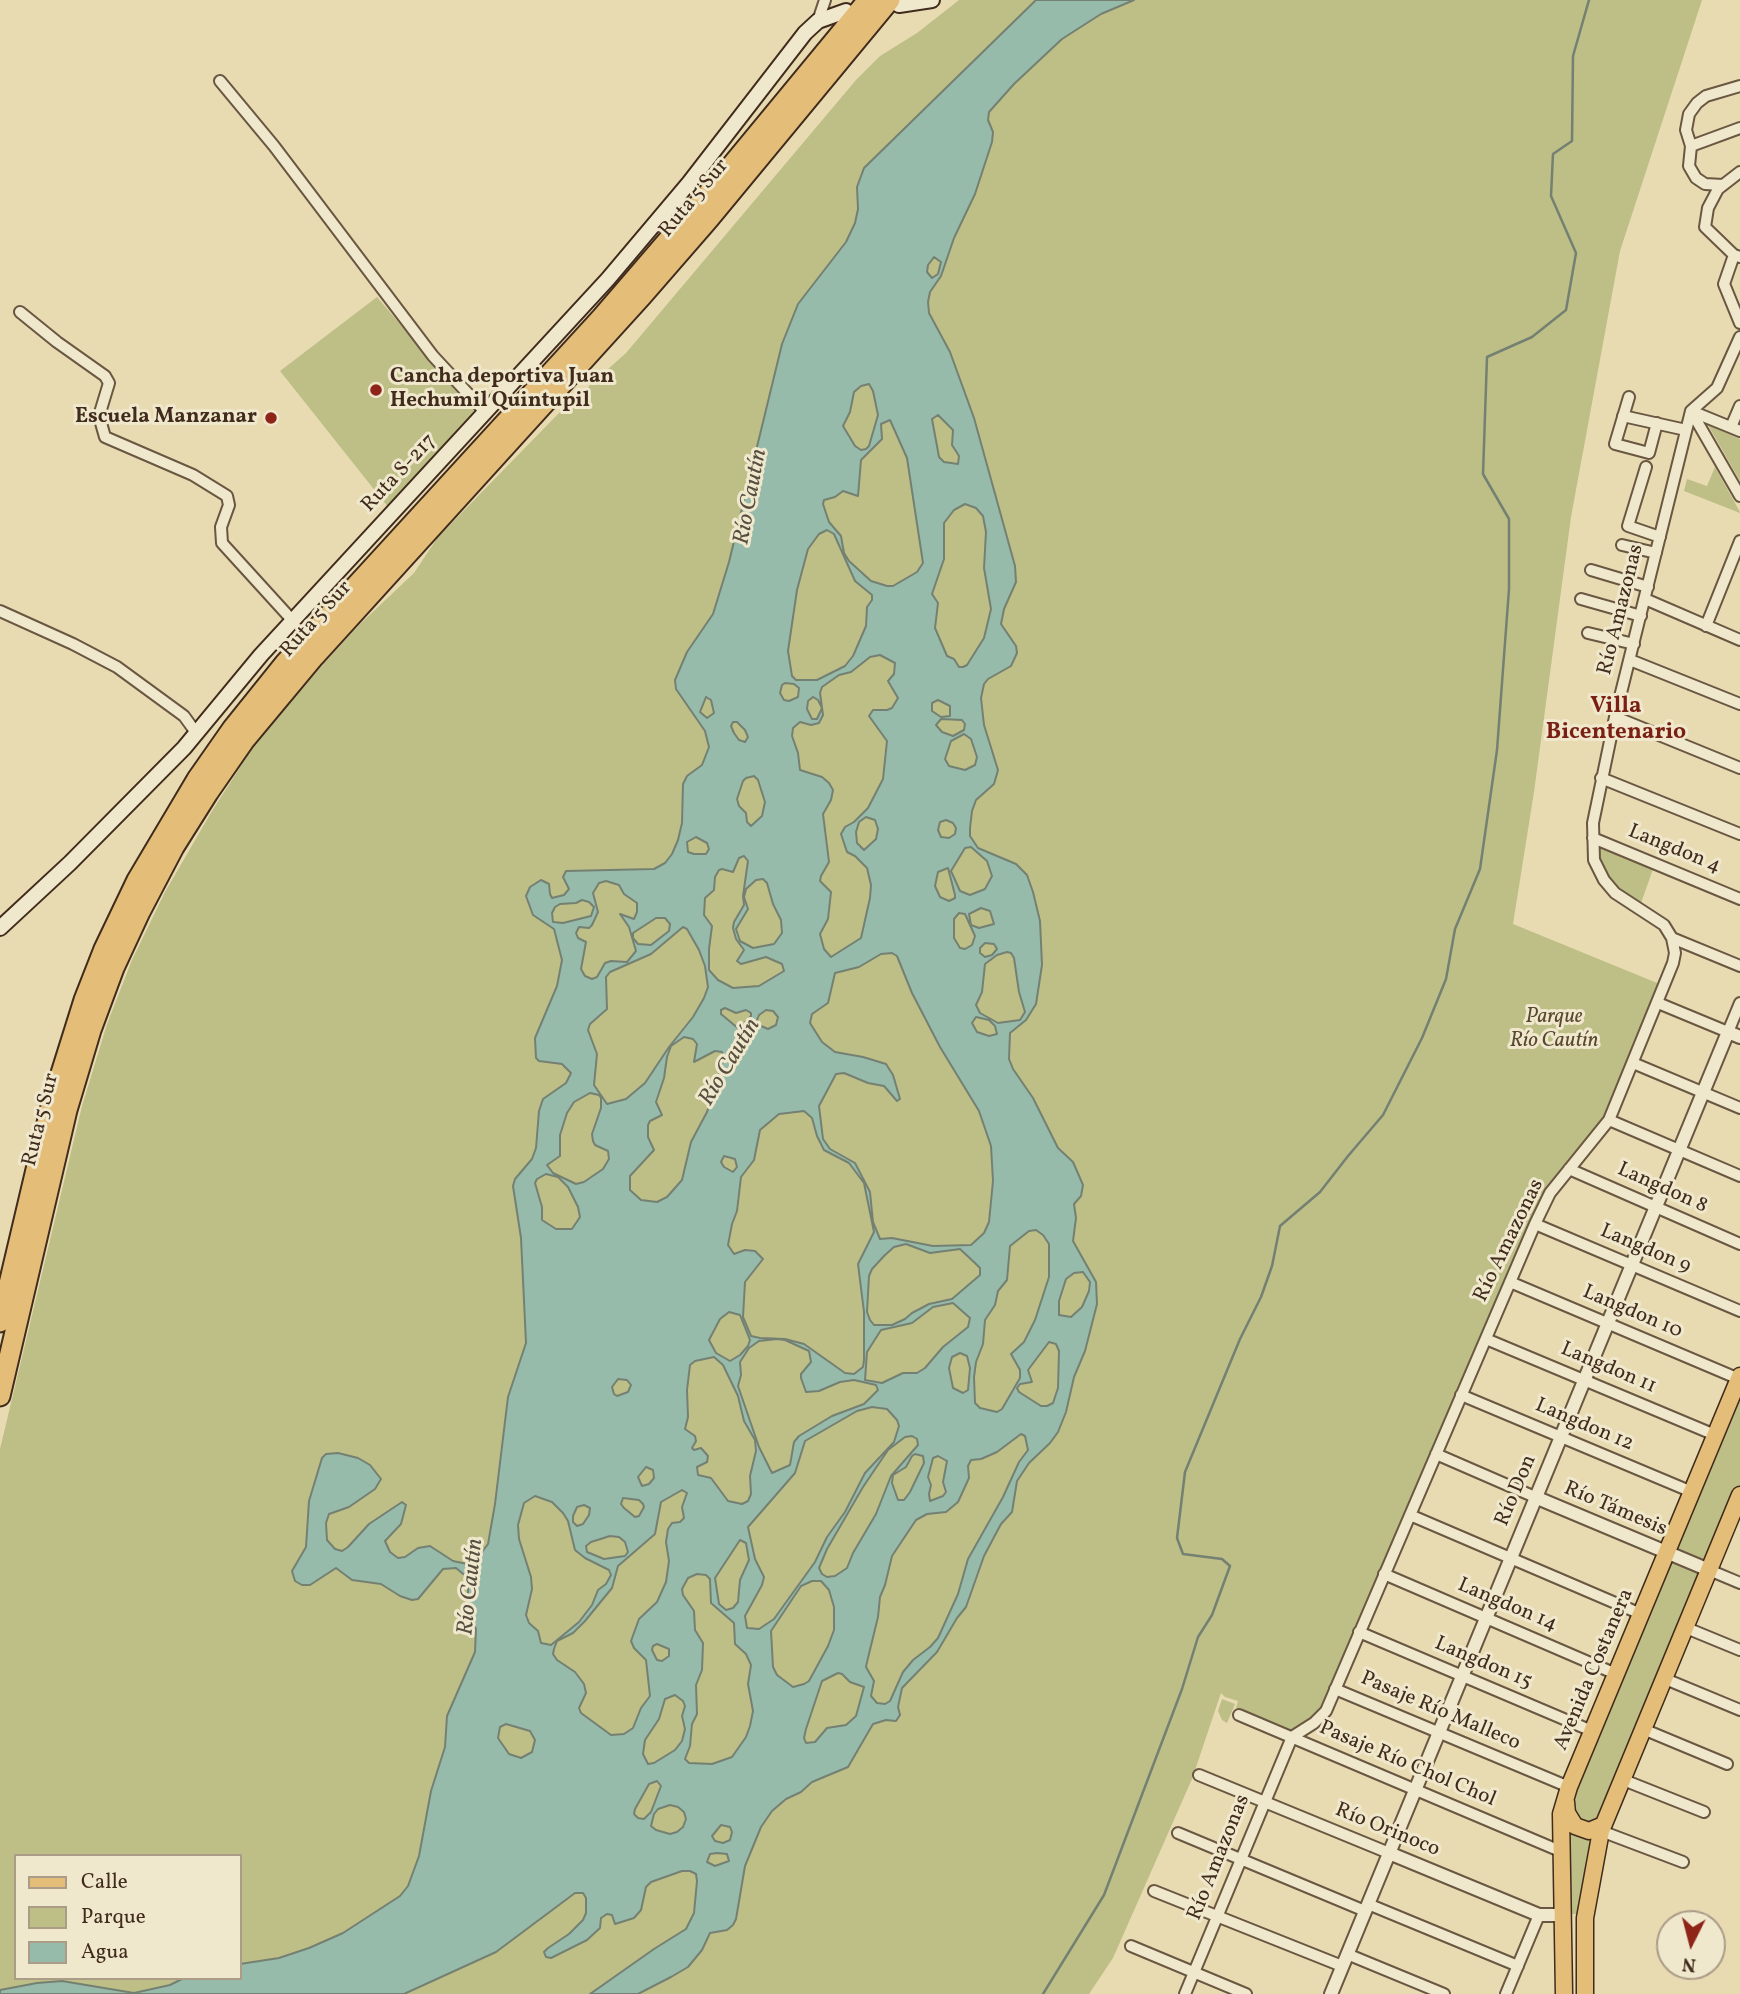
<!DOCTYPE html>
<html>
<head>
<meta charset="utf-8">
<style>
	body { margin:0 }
	#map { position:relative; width:1740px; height:1994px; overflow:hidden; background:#e8dbb2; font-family:Vollkorn,serif }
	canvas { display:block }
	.legend { position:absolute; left:14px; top:1854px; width:228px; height:126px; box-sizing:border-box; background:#f0e8cd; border:2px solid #aa9c86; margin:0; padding:9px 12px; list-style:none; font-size:21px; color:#402b1c }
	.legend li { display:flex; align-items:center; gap:14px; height:35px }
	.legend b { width:35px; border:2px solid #aa9c86 }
	.north { position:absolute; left:1656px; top:1910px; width:70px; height:70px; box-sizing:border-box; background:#f0e8cd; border:2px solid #aa9c86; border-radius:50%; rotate:186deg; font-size:19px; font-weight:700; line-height:28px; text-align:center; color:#402b1c }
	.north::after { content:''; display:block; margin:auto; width:24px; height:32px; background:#8f2418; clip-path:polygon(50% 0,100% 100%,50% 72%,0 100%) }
</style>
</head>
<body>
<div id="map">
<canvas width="1740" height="1994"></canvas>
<ul class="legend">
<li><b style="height:9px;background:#e4be79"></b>Calle</li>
<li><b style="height:19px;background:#bebe87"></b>Parque</li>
<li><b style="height:19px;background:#97bbab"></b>Agua</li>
</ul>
<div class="north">N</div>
</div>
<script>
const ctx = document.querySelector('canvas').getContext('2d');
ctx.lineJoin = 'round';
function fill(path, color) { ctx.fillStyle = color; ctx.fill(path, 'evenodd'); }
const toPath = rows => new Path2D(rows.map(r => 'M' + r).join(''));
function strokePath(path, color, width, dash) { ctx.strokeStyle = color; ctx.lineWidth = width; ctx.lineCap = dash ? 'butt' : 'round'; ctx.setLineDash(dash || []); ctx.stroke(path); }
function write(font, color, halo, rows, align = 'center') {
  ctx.font = font + ' Vollkorn,serif'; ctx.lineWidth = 6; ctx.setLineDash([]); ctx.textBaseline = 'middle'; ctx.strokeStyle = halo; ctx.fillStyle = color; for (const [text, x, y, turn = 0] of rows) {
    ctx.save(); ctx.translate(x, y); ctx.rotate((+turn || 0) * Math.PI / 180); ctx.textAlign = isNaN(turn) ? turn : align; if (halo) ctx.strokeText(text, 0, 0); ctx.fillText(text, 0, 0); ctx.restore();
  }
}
const green = toPath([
	[959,0,1702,0,1620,251,1571,517,1534,792,1513,924,1662,985,1605,1116,1545,1189,1361,1618,1307,1737,1250,1716,1236,1708,1238,1701,1225,1697,1221,1693,1192,1779,1113,1958,1089,1994,0,1994,0,1449,82,1106,107,1024,132,960,165,892,212,811,255,744,319,669,360,624,414,573,438,537,560,412,626,353,856,80,880,56,917,33],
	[16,1856,240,1856,240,1978,16,1978],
	[377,297,474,411,388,507,280,371],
	[1708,425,1740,439,1740,481],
	[1715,467,1740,512,1740,513,1684,491,1687,479,1707,486],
	[1597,847,1653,869,1640,906,1616,889,1603,869],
	[1740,1382,1740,1487,1599,1830,1583,1915,1564,1913,1571,1788],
	[1222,1699,1235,1704,1227,1723,1222,1720,1218,1711]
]);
const water = toPath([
	[1036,0,1134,0,1101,14,1062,39,1014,84,989,112,988,120,993,132,992,142,975,194,954,238,941,276,930,292,928,302,929,313,950,352,974,418,1015,566,1016,582,1004,609,1001,624,1016,646,1017,653,1011,666,988,679,984,684,981,698,984,725,998,770,994,784,976,800,972,811,970,828,970,836,978,848,1016,864,1027,875,1033,892,1040,921,1042,965,1036,1004,1026,1020,1010,1033,1009,1059,1013,1069,1033,1098,1058,1148,1073,1162,1083,1185,1081,1196,1074,1204,1076,1218,1073,1241,1096,1282,1097,1304,1085,1351,1074,1377,1066,1412,1058,1432,1050,1443,1029,1463,1017,1481,1012,1512,1001,1524,984,1556,966,1607,957,1618,937,1652,902,1688,898,1707,900,1715,896,1721,886,1720,873,1724,848,1767,812,1782,801,1792,786,1799,772,1811,761,1827,745,1866,736,1919,733,1925,727,1930,710,1933,702,1950,688,1967,671,1977,638,1994,590,1994,654,1949,686,1929,694,1913,697,1881,696,1874,690,1871,682,1871,651,1882,646,1887,641,1910,634,1918,615,1924,612,1915,607,1914,601,1918,600,1928,587,1940,551,1958,546,1957,544,1952,548,1948,569,1934,583,1920,586,1913,586,1898,583,1893,575,1893,496,1952,404,1994,0,1994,0,1990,37,1983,62,1981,134,1993,170,1985,184,1978,240,1978,240,1964,279,1958,309,1948,343,1933,400,1896,408,1886,419,1856,431,1791,445,1747,447,1716,475,1652,476,1629,468,1612,468,1578,456,1568,443,1569,418,1599,412,1600,400,1596,381,1584,352,1580,336,1568,310,1585,302,1585,295,1581,292,1571,306,1547,309,1501,322,1458,326,1454,338,1453,358,1458,370,1465,381,1479,375,1489,349,1507,329,1514,326,1523,327,1540,335,1549,342,1551,348,1547,369,1524,402,1502,406,1505,401,1524,385,1541,390,1552,398,1558,405,1557,418,1548,430,1546,453,1561,472,1565,488,1544,495,1504,508,1397,526,1343,521,1238,513,1186,515,1179,532,1159,536,1148,539,1111,543,1099,566,1083,571,1073,562,1064,539,1061,536,1058,535,1038,557,986,562,960,554,929,533,915,526,896,530,887,541,880,549,884,550,894,552,898,564,895,569,889,563,877,566,871,654,869,665,863,672,854,678,840,682,823,683,784,687,776,702,765,709,747,705,731,676,689,675,680,687,652,713,614,729,562,782,344,798,304,846,242,855,223,858,209,857,187,864,168,1036,0],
	[934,257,941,262,938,274,932,278,927,272,928,265,934,257],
	[869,384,873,391,878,415,869,446,866,449,861,450,855,446,843,426,850,412,854,392,861,386,869,384],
	[938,415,953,430,952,445,959,456,958,464,944,462,939,457,932,419,938,415],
	[890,420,907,458,923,563,917,572,893,586,887,586,871,581,849,561,844,553,841,536,829,522,823,504,824,500,835,497,843,491,858,496,861,460,882,439,881,424,890,420],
	[965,504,976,508,983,516,986,532,984,568,991,609,984,638,967,665,963,667,959,667,954,659,947,656,935,628,938,603,932,594,944,559,944,523,954,510,965,504],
	[827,530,834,534,855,581,872,595,872,600,867,607,866,626,853,656,845,666,817,680,796,680,792,676,788,651,797,590,808,549,819,534,827,530],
	[880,655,895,663,894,674,888,681,898,698,892,708,887,710,873,710,869,716,887,741,883,779,868,808,854,822,845,827,841,834,847,852,855,856,867,868,871,885,870,898,861,938,831,957,824,949,820,934,828,919,831,892,820,881,821,876,829,862,823,814,831,800,833,790,829,783,822,777,800,770,798,753,792,736,793,728,800,722,811,725,819,723,823,715,820,693,822,687,839,675,851,672,870,657,880,655],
	[785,683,794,684,799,688,798,697,789,701,784,700,780,693,782,685,785,683],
	[706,697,711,700,714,713,707,718,700,712,706,697],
	[813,697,818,700,822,708,817,719,812,719,807,709,808,701,813,697],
	[938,700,950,706,950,716,941,717,932,711,932,703,938,700],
	[941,719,962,720,965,724,964,730,953,736,942,732,936,725,941,719],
	[733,722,737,722,745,730,748,737,745,742,739,740,734,733,731,726,733,722],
	[964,734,971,739,977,757,975,765,965,770,949,766,945,759,951,741,964,734],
	[754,776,758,780,765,802,762,816,751,826,747,822,746,813,739,806,737,799,743,781,746,778,754,776],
	[866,817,875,820,878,829,876,839,864,850,857,843,856,832,859,822,866,817],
	[946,820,953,823,956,828,955,834,949,838,941,837,938,830,940,822,946,820],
	[696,837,707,843,709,849,706,854,694,854,688,852,687,842,696,837],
	[971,847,987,861,992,876,985,889,970,895,960,891,951,871,965,848,971,847],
	[744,856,748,861,743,896,744,905,734,922,733,928,736,939,744,950,737,961,741,964,766,957,782,964,784,971,759,986,733,988,718,980,709,970,709,949,712,926,704,915,705,898,714,890,715,877,719,870,722,869,733,872,739,858,744,856],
	[948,868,955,895,955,898,949,901,940,897,935,886,938,872,948,868],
	[763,879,767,883,773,904,781,920,782,933,774,944,753,948,740,941,736,929,748,909,744,897,746,889,756,880,763,879],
	[606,881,619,885,624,894,637,903,637,912,634,919,620,914,629,927,636,951,627,962,611,961,605,963,597,977,592,979,585,976,581,969,586,942,578,938,576,933,579,927,589,928,592,925,598,912,593,893,599,883,606,881],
	[582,900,589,902,594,907,591,916,563,923,553,922,552,913,555,907,560,904,576,903,582,900],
	[981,908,990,911,994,924,979,928,971,925,969,914,981,908],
	[959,913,965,914,975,936,972,945,965,949,960,948,954,938,954,919,959,913],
	[656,918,665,918,670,924,669,931,651,945,638,944,633,938,633,933,656,918],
	[683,927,687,929,699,950,705,966,708,987,704,998,693,1017,669,1047,645,1083,626,1099,607,1104,594,1085,597,1054,588,1030,590,1024,607,1009,606,977,610,972,651,954,683,927],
	[985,943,994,944,997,949,992,955,985,957,980,953,980,948,985,943],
	[1007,952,1011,953,1014,958,1019,992,1025,1012,1020,1020,998,1023,980,1013,976,1005,982,992,985,964,997,955,1007,952],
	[892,953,897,956,912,993,940,1047,979,1111,991,1146,993,1181,989,1222,984,1233,971,1245,933,1246,892,1238,880,1239,873,1222,870,1192,855,1163,830,1149,823,1139,819,1106,836,1074,844,1073,868,1083,884,1086,897,1101,900,1099,893,1075,886,1064,863,1057,835,1052,822,1042,810,1023,812,1014,828,1003,835,973,859,967,881,954,892,953],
	[725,1008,736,1013,746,1010,751,1013,751,1016,739,1029,721,1014,721,1010,725,1008],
	[766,1010,773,1011,778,1017,776,1025,768,1029,761,1026,757,1020,759,1015,766,1010],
	[976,1017,989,1020,995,1026,997,1034,989,1036,977,1032,972,1023,976,1017],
	[684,1037,693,1039,697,1044,694,1062,715,1051,722,1052,724,1058,707,1112,691,1142,682,1180,667,1197,657,1202,641,1200,630,1190,630,1176,654,1150,648,1137,648,1125,650,1121,662,1115,656,1102,664,1078,667,1057,671,1046,684,1037],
	[590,1093,599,1095,601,1098,601,1108,592,1134,593,1141,595,1145,608,1151,609,1159,603,1169,584,1182,576,1184,553,1173,547,1165,560,1156,560,1135,567,1113,574,1102,590,1093],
	[804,1111,812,1118,817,1136,824,1150,849,1163,864,1183,874,1232,858,1264,864,1312,864,1360,863,1367,854,1374,845,1373,804,1344,785,1339,760,1338,751,1336,743,1317,745,1282,763,1259,755,1251,745,1250,734,1254,728,1245,732,1224,737,1211,741,1177,754,1160,760,1130,779,1114,804,1111],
	[724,1156,735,1159,737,1167,733,1172,724,1167,721,1162,724,1156],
	[546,1174,558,1177,568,1187,578,1207,580,1217,572,1229,556,1229,542,1220,542,1207,535,1183,537,1179,546,1174],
	[1036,1230,1043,1235,1049,1244,1049,1277,1035,1320,1024,1342,1011,1354,1020,1370,1020,1378,1002,1409,997,1412,980,1408,975,1403,974,1377,976,1362,983,1344,985,1320,995,1305,998,1291,1007,1280,1010,1246,1029,1231,1036,1230],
	[906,1244,930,1253,960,1249,976,1264,980,1268,980,1275,952,1299,929,1304,912,1313,905,1319,892,1325,874,1325,870,1320,867,1312,869,1276,872,1269,885,1255,894,1247,906,1244],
	[1083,1272,1090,1282,1089,1291,1082,1307,1071,1317,1059,1315,1059,1301,1066,1279,1074,1273,1083,1272],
	[953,1303,970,1318,968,1327,943,1347,925,1368,917,1373,903,1373,882,1383,865,1380,867,1352,881,1330,912,1323,933,1307,953,1303],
	[729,1312,740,1315,750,1340,748,1346,740,1355,730,1361,716,1353,709,1340,720,1319,729,1312],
	[777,1339,785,1340,809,1351,811,1362,801,1374,801,1378,806,1392,819,1391,840,1382,854,1380,876,1385,878,1390,864,1404,832,1416,799,1436,794,1442,790,1465,772,1473,759,1447,738,1386,741,1375,740,1362,749,1348,759,1341,777,1339],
	[1049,1342,1056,1344,1059,1351,1058,1388,1053,1403,1047,1406,1041,1406,1019,1392,1017,1388,1020,1384,1032,1382,1028,1370,1049,1342],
	[960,1353,967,1356,970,1368,968,1390,963,1393,953,1388,949,1368,952,1357,960,1353],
	[714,1357,723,1365,738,1396,744,1421,755,1440,756,1451,750,1476,751,1494,748,1501,742,1504,728,1501,711,1478,698,1475,697,1467,707,1462,708,1456,701,1448,694,1450,692,1448,696,1441,695,1436,685,1429,688,1417,687,1390,690,1365,695,1361,714,1357],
	[618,1379,627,1380,631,1385,628,1392,617,1396,614,1394,612,1387,618,1379],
	[872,1407,887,1409,897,1420,899,1426,894,1442,865,1473,845,1512,827,1537,815,1562,774,1619,759,1629,747,1628,745,1616,762,1585,764,1577,755,1559,748,1527,795,1473,805,1441,857,1411,872,1407],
	[1021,1434,1025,1436,1028,1450,1019,1462,1003,1497,968,1559,958,1594,938,1638,930,1647,913,1660,903,1672,890,1701,885,1704,877,1703,871,1696,874,1681,866,1667,867,1662,878,1617,880,1597,885,1585,892,1556,916,1520,927,1514,946,1512,958,1502,969,1478,968,1466,971,1460,981,1459,997,1452,1021,1434],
	[912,1436,917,1439,918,1445,891,1476,876,1514,853,1553,847,1568,835,1576,827,1577,822,1574,819,1568,827,1549,863,1487,888,1450,905,1437,912,1436],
	[915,1454,923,1456,924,1463,910,1492,904,1500,898,1500,892,1483,893,1475,906,1467,912,1456,915,1454],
	[938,1456,947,1461,943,1482,946,1492,943,1496,930,1501,929,1494,931,1485,928,1477,933,1458,938,1456],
	[646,1467,653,1470,654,1478,649,1484,642,1486,638,1477,646,1467],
	[682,1490,687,1493,682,1507,684,1518,680,1522,672,1523,668,1529,666,1542,669,1561,666,1582,657,1602,639,1619,631,1641,634,1648,646,1660,650,1696,641,1708,633,1728,624,1734,611,1735,581,1713,579,1708,586,1693,584,1684,575,1672,557,1660,553,1654,554,1649,557,1641,573,1633,585,1621,612,1588,618,1566,655,1534,661,1502,682,1490],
	[535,1496,552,1502,563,1513,568,1521,575,1550,585,1558,609,1570,611,1575,606,1584,598,1590,592,1605,579,1622,551,1645,541,1643,538,1631,529,1623,526,1615,532,1589,531,1577,519,1539,518,1525,524,1503,535,1496],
	[623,1498,639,1500,643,1504,644,1507,639,1516,635,1517,624,1508,621,1504,623,1498],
	[584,1505,590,1508,589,1515,583,1524,577,1526,573,1522,573,1516,577,1507,584,1505],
	[610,1536,619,1537,625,1542,628,1552,625,1556,604,1559,587,1552,586,1546,591,1542,610,1536],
	[740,1540,746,1543,749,1560,740,1580,738,1602,733,1608,726,1610,719,1604,715,1578,740,1540],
	[697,1574,706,1575,710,1579,711,1603,734,1623,735,1644,746,1654,751,1665,748,1684,753,1711,750,1726,746,1737,732,1757,712,1764,689,1763,685,1759,690,1746,692,1724,697,1714,696,1685,702,1670,703,1643,695,1630,694,1611,683,1595,682,1589,688,1578,697,1574],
	[812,1581,821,1581,829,1590,834,1607,834,1630,828,1646,809,1681,804,1684,793,1687,777,1675,773,1667,771,1631,801,1586,812,1581],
	[657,1644,669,1649,669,1656,662,1661,657,1660,652,1650,653,1646,657,1644],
	[838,1673,842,1674,850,1682,864,1687,856,1716,846,1725,827,1728,815,1742,806,1743,804,1738,806,1729,822,1681,838,1673],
	[675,1695,683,1701,685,1706,682,1716,685,1729,682,1741,675,1750,654,1763,648,1764,643,1754,645,1740,659,1719,665,1699,675,1695],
	[506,1724,530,1731,535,1740,532,1752,521,1758,509,1754,498,1738,500,1727,506,1724],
	[657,1781,661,1786,651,1812,644,1819,638,1818,634,1814,635,1809,649,1784,657,1781],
	[670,1805,678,1807,684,1812,686,1819,683,1827,677,1832,670,1834,656,1830,651,1826,654,1814,658,1809,670,1805],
	[721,1825,730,1827,732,1832,730,1840,723,1843,715,1841,712,1836,721,1825],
	[717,1853,727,1854,729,1861,715,1866,707,1862,710,1854,717,1853]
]);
const stream = toPath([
	[1043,1994,1104,1895,1182,1689,1198,1637,1212,1615,1230,1566,1222,1559,1183,1554,1177,1538,1185,1472,1240,1339,1261,1297,1272,1266,1280,1226,1320,1192,1348,1156,1383,1115,1422,1038,1446,979,1455,929,1480,869,1497,750,1509,589,1509,519,1483,474,1487,357,1532,337,1566,310,1576,253,1551,196,1553,154,1572,141,1573,56,1589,0]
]);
const minor = toPath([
	[818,21,825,0],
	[220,81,274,146,433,356,486,413],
	[1691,146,1740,128],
	[1740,172,1718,189,1708,208,1705,227,1734,255,1740,257],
	[1723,185,1705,184,1696,178,1689,166,1691,146,1686,130,1689,114,1697,103,1706,96,1740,86],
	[1734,255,1724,284,1740,323],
	[20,312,57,342,105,376,109,383,99,416,105,437,193,475,227,496,229,505,221,527,222,543,293,621],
	[1629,397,1615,444,1649,453,1657,423],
	[1691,411,1740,496],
	[1691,411,1740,431],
	[1623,416,1686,430],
	[1731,427,1740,406],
	[1646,467,1628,526,1660,537],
	[1622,545,1656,553],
	[1591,570,1648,587],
	[1581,599,1641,616],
	[1645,599,1740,640],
	[0,611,73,644,117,667,184,716,197,734],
	[1706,626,1740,541],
	[1588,633,1634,644],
	[1630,660,1740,704],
	[1615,717,1740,768],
	[1601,778,1740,834],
	[1593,838,1740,899],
	[1672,938,1740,966],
	[1658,1003,1728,1032,1740,1003],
	[1633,1063,1740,1108],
	[1609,1120,1740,1176],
	[1569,1169,1740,1244],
	[1535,1224,1740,1311],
	[1510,1282,1739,1379],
	[1486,1339,1715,1435],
	[1461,1395,1692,1492],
	[1436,1454,1535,1497],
	[1410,1515,1641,1614],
	[1709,1570,1740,1583],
	[1384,1574,1616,1674],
	[1684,1627,1740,1650],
	[1359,1632,1592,1731],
	[1663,1678,1740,1710],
	[1335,1689,1569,1787],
	[1239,1715,1560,1851],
	[1643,1729,1727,1764],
	[1199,1775,1389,1853],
	[1621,1779,1704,1812],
	[1601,1831,1683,1862],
	[1178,1833,1365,1911],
	[1154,1891,1342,1966],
	[1368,1904,1518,1966],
	[1131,1946,1246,1994],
	[1347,1954,1444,1994],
	[1185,1994,1292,1737,1314,1723,1326,1711,1535,1224,1550,1193,1609,1120,1673,963,1675,953,1672,938,1664,925,1615,893,1604,880,1594,860,1593,823,1615,717,1691,411,1717,388,1740,337],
	[1506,1994,1539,1915]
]);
const tertiary = toPath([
	[1535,1497,1709,1570],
	[1389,1853,1539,1915,1561,1915],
	[1331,1994,1728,1032,1740,1037]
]);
const secondary = toPath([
	[899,5,932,0],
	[0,928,70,863,184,748,261,655,608,279,689,183,805,33,818,21,846,11]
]);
const primary = toPath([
	[1566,1802,1567,1813,1575,1826,1589,1831,1603,1825],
	[1564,1994,1561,1814,1569,1787,1740,1376],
	[1585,1994,1585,1918,1601,1831,1740,1495]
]);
const motorway = toPath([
	[0,1322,52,1102,84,1000,104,949,137,880,197,779,232,729,285,663,601,318,717,183,868,0],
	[0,1396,67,1110,91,1030,114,968,140,912,174,847,208,793,244,741,314,657,642,296,709,219,890,0]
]);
const markers = [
	[376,390,7,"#8f2418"],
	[271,418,7,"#8f2418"]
];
const streetNames = [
	["Ruta 5 Sur",695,199,-50],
	["Ruta S-217",400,474,-47],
	["Río Amazonas",1622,610,-76],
	["Ruta 5 Sur",317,620,-48],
	["Langdon 4",1674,850,22],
	["Ruta 5 Sur",42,1120,-76],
	["Langdon 8",1662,1189,24],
	["Río Amazonas",1510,1241,-64],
	["Langdon 9",1645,1250,23],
	["Langdon 10",1632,1313,23],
	["Langdon 11",1608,1369,23],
	["Langdon 12",1584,1426,23],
	["Río Don",1517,1491,-67],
	["Río Támesis",1615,1510,23],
	["Langdon 14",1507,1606,23],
	["Langdon 15",1483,1664,23],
	["Avenida Costanera",1595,1670,-67],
	["Pasaje Río Malleco",1440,1712,23],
	["Pasaje Río Chol Chol",1407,1765,23],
	["Río Orinoco",1387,1831,22],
	["Río Amazonas",1220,1858,-68]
];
const poiNames = [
	["Cancha deportiva Juan",390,378],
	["Hechumil Quintupil",390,402],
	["Escuela Manzanar",257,418,"right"]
];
const parkNames = [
	["Parque",1554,1018],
	["Río Cautín",1554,1042]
];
const waterNames = [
	["Río Cautín",752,497,-79],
	["Río Cautín",731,1063,-59],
	["Río Cautín",472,1587,-84]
];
const neighbourhoodNames = [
	["Villa",1616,708],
	["Bicentenario",1616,734]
];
fill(green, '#bebe87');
fill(water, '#97bbab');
strokePath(water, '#748172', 2);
strokePath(stream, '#748172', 2.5);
strokePath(minor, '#6a5742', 14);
strokePath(tertiary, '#6a5742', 16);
strokePath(secondary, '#402b1c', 18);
strokePath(primary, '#402b1c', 19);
strokePath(motorway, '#402b1c', 23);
strokePath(minor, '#f0e8cd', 10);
strokePath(tertiary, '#f0e8cd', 12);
strokePath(secondary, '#f0e8cd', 14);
strokePath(primary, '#e4be79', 16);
strokePath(motorway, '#e4be79', 19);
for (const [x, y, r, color] of markers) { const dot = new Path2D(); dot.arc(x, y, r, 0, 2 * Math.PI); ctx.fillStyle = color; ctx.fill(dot); strokePath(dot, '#f0e8cd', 2.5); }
write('21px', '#402b1c', '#f0e8cd', streetNames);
write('bold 21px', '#402b1c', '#f0e8cd', poiNames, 'left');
write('italic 21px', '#594831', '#f0e8cd', parkNames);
write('italic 23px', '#564f40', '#f0e8cd', waterNames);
write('bold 23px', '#7a1f14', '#f0e8cd', neighbourhoodNames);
</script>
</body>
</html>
